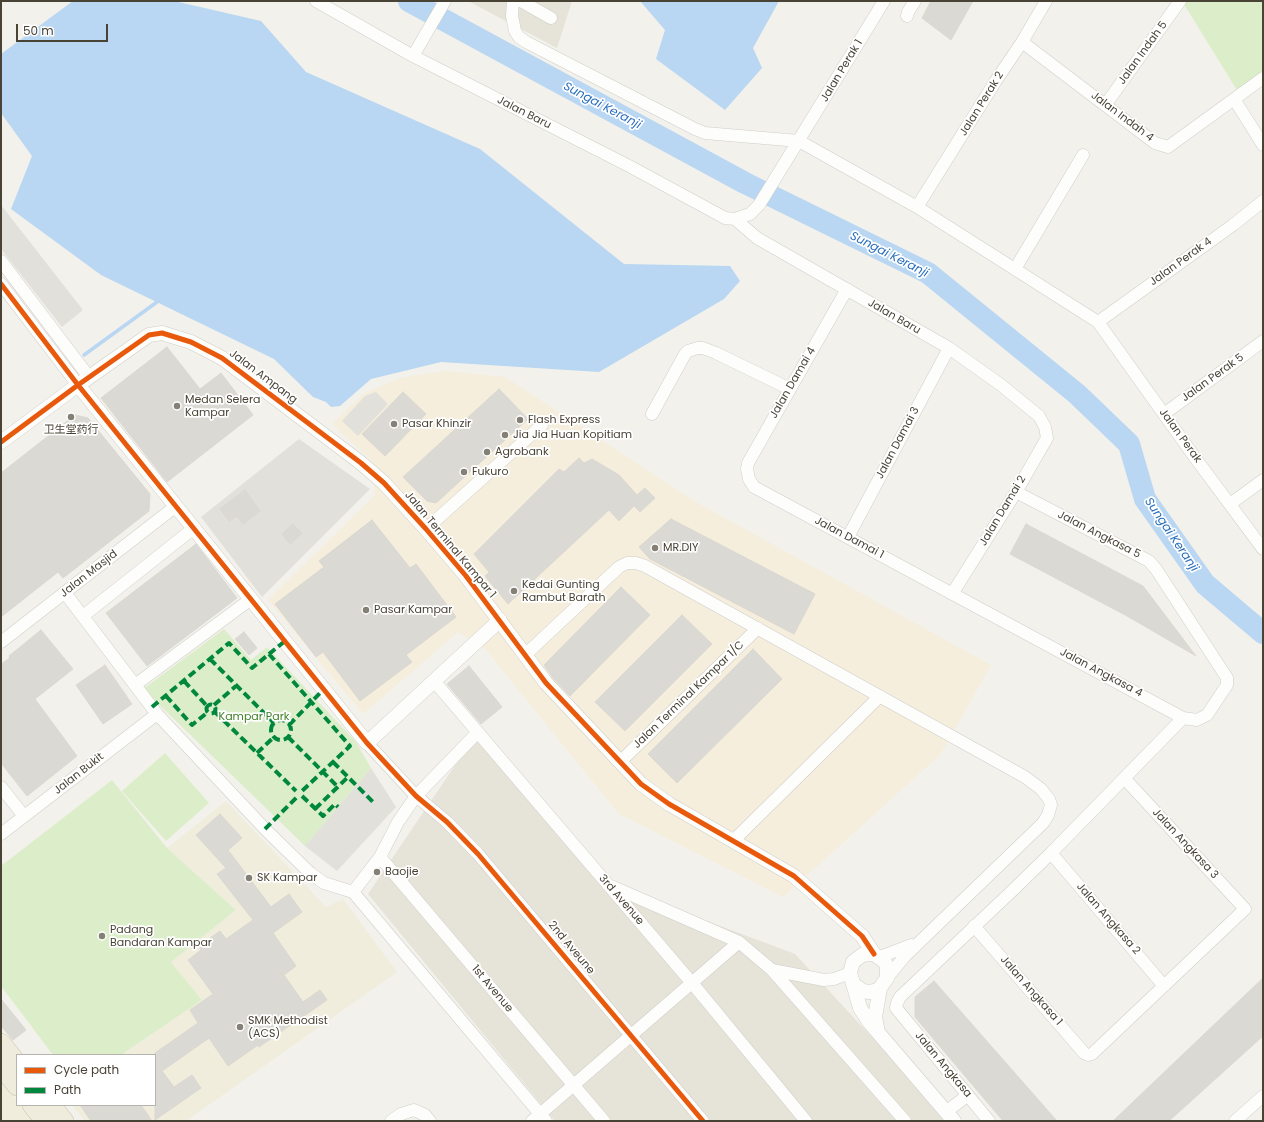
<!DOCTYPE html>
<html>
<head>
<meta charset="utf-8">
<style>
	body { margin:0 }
	#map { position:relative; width:1264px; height:1122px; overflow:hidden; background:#f2f1eb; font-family:Poppins,sans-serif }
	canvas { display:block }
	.frame { position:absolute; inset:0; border:2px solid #494336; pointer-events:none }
	.legend { position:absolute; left:16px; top:1054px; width:140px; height:52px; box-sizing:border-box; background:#fff; border:1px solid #b6b4af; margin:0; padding:5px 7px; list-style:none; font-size:12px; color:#494336 }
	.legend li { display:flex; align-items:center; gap:8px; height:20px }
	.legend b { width:20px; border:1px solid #b6b4af }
	.scale { position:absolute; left:16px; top:24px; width:92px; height:18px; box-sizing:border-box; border:2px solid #494336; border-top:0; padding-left:5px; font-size:12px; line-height:14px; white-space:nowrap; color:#494336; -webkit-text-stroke:3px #fff; paint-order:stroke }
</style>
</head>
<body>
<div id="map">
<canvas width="1264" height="1122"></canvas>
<div class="frame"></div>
<ul class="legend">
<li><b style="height:5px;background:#e8590c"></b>Cycle path</li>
<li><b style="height:5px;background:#00873e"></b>Path</li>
</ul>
<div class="scale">50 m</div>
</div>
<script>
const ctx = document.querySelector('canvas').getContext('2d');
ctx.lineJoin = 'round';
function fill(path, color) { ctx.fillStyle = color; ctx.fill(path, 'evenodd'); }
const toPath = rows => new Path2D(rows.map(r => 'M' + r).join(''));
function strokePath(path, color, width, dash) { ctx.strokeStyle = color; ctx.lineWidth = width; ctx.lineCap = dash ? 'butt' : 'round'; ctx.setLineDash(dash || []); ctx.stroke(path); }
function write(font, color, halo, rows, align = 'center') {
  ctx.font = font + ' Poppins,"Noto Sans SC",sans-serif'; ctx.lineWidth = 3.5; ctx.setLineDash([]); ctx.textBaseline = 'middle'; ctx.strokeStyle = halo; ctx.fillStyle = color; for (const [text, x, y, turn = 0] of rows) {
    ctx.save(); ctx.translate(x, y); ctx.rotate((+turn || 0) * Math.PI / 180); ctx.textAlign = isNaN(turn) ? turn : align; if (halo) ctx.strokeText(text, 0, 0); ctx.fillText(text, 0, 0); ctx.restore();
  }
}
const residential = toPath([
	[468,1,572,1,557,48],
	[477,733,608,884,795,954,949,1121,555,1121,368,894]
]);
const commercial = toPath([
	[445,371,505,377,696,502,991,665,940,755,783,897,619,814,486,650,458,632,363,714,268,600,375,495,372,461,332,424,363,394,400,378]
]);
const education = toPath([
	[226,801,326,907,343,899,397,972,186,1121,85,1121,72,1105,155,1105,155,1055,121,1055,202,1000,171,962,236,910,167,848],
	[1,1080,17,1100,17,1105,21,1105,33,1121,1,1121]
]);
const green = toPath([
	[1182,1,1263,1,1263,78,1240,95],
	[224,629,251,660,267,647,356,742,371,768,305,846,143,689],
	[165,753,209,803,166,841,122,791],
	[112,780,167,848,236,910,171,962,202,1000,121,1055,53,1055,1,986,1,866]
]);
const parking = toPath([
	[1,205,83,310,62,327,1,249],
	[376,392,388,404,358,436,342,421,365,396],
	[299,439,370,489,262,597,201,517],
	[371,768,396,807,337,871,305,846]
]);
const water = toPath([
	[73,1,174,1,261,21,306,72,480,149,624,264,730,266,740,281,724,299,599,372,441,362,371,379,340,406,331,407,326,402,313,397,274,359,101,275,11,209,32,156,1,113,1,54],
	[640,1,779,1,753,48,762,68,725,110,656,59,665,30]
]);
const stream = toPath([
	[84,355,157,302]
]);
const river = toPath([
	[409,1,745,183,928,273,1077,394,1129,444,1145,499,1205,584,1263,633]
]);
const building = toPath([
	[931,1,973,1,951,40,922,18,931,1],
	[167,347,200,389,221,373,253,415,167,482,101,398,167,347],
	[499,389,528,419,436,503,427,501,403,477,499,389],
	[403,392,426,414,385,456,362,434,403,392],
	[75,415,88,418,150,494,149,511,63,578,58,572,1,617,1,473,75,415],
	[579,458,584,463,592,459,619,475,637,495,645,488,655,498,640,512,634,506,619,521,609,510,508,604,485,576,489,572,474,554,559,469,564,472,579,458],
	[245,490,260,511,243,524,237,516,229,521,220,509,245,490],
	[671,519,815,594,794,634,650,559,639,547,671,519],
	[372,520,410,568,416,564,456,617,406,655,412,662,360,701,323,652,316,657,275,604,324,567,319,561,372,520],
	[293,524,302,533,290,544,282,534,293,524],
	[1026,524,1143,586,1196,656,1127,616,1010,554,1026,524],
	[196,544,237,598,147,666,106,613,196,544],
	[621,587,650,615,570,696,553,678,544,665,621,587],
	[682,615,712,644,625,731,595,702,682,615],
	[41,630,73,669,35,699,77,756,27,796,1,763,1,664,10,658,9,656,41,630],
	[244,632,257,648,249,655,235,639,244,632],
	[753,649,782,679,677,783,648,754,753,649],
	[105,665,132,704,103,724,76,685,105,665],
	[469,666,502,707,481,724,447,684,469,666],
	[220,814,242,838,228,850,271,907,289,894,302,912,273,933,296,966,284,975,303,1002,320,990,327,1000,259,1047,258,1045,228,1066,209,1038,162,1071,174,1087,192,1075,201,1088,155,1120,155,1053,198,1023,190,1010,213,994,188,960,201,950,199,946,220,931,226,939,253,920,217,874,226,868,196,835,220,814],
	[1263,978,1263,1036,1169,1121,1113,1121,1263,978],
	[934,981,1057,1121,1003,1121,915,1017,915,997,934,981],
	[1,999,26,1030,13,1040,1,1026,1,999],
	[80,1105,141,1105,152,1121,91,1121,80,1105]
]);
const minor = toPath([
	[316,1,413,56,631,167,725,218,735,219,750,214,759,205,884,1],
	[513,1,512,16,515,31,519,37,526,42,695,129,705,133,799,141,917,207,1098,322,1196,459,1263,549],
	[521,1,551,18],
	[907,16,908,12,915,1],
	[1022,42,1155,143,1168,147,1263,78],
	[413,56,445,1],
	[1234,99,1263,145],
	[1106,104,1180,1],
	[917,207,995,82,1022,42,1046,1],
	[735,219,757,238,949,348,1001,385,1039,416,1045,427,1047,438,1016,492,952,594],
	[1,261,89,377],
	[1015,269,1083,155],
	[1,284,78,385],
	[847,289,748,463,747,469,749,479,754,487,1183,718,1197,720,1207,715,1227,685,1227,678,1156,569,1149,561,1016,492],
	[1098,322,1233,225,1263,201],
	[652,414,685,354,688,351,698,348,703,348,716,353,790,389],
	[1164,414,1263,341],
	[1230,504,1263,480],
	[426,529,542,425],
	[848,537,949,348],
	[65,593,157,714,265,829,310,873,324,883,353,892,546,1121],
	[83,616,194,528],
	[1,642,176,506],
	[525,655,619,567,627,563,636,563,645,566,1025,777,1041,789,1049,799,1051,805,1048,815,1043,823,905,956,887,978],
	[434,681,692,983,806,1121],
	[135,685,251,599],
	[367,743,416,796,447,822,478,854,703,1121],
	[620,762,758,628],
	[1,787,24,816],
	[1,834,157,714],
	[733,841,880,696],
	[1051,853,1164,986],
	[380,857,604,1121],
	[611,886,739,942,772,970,824,980,834,979,850,973],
	[353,892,380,857,398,822,416,796,477,733],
	[974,926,1084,1053,1088,1055,1092,1054,1245,909,1125,779],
	[880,957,911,945],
	[772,970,905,1121],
	[946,1112,968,1095],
	[391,1121,401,1114,414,1110,425,1115,430,1121],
	[532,1121,739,942],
	[989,1121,896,1008,897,1003,900,997,1013,890,1051,853,1183,718],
	[1235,1121,1263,1096]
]);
const tertiary = toPath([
	[78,385,367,743,500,620],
	[1,442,78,385,149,335,162,333,191,342,222,358,361,463,384,483,426,529,466,576,546,683,641,784,669,804,794,876,862,936,874,954],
	[853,984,863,991,869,992,875,991,880,988,887,978,887,966,884,961,874,954,868,954,862,955,853,962,850,973,860,1008,869,1022,954,1121],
	[878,1032,875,1017,880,988]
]);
const trunk = toPath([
	[1,1043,17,1063],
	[1,1066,17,1086],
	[32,1105,45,1121],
	[51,1105,64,1121]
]);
const quiet = toPath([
	[269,654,350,746,302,791],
	[210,659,274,723],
	[184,681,207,706],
	[166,696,192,725,208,712],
	'206.5 709a4.5 4.5 0 1 1 9 0a4.5 4.5 0 1 1-9 0Z',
	[214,705,236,686],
	[152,707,229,643,252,668,285,641],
	[215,712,296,791],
	'271 730a10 10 0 1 1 20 0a10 10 0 1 1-20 0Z',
	[289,725,324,689],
	[288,737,338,787],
	[257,753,274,737],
	[333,762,374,803],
	[302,796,323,816,335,804,338,807],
	[315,809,348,777],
	[265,829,297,797]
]);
const cycleway = toPath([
	[1,284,78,385,367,743,416,796,447,822,478,854,703,1121],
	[1,442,78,385,149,335,162,333,191,342,222,358,361,463,384,483,426,529,466,576,546,683,641,784,669,804,794,876,862,936,874,954]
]);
const markers = [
	[177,406,4,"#848075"],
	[71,417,4,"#848075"],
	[520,420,4,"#848075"],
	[394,424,4,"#848075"],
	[505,435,4,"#848075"],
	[487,452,4,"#848075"],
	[464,472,4,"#848075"],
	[655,548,4,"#848075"],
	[514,591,4,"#848075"],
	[366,610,4,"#848075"],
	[377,872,4,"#848075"],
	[249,878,4,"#848075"],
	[102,936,4,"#848075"],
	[240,1027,4,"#848075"]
];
const streetNames = [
	["Jalan Indah 5",1143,53,-54],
	["Jalan Perak 1",842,71,-59],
	["Jalan Perak 2",982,104,-58],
	["Jalan Baru",524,113,27],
	["Jalan Indah 4",1122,117,37],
	["Jalan Perak 4",1181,262,-36],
	["Jalan Baru",894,317,30],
	["Jalan Ampang",263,377,37],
	["Jalan Perak 5",1213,378,-36],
	["Jalan Damai 4",793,383,-60],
	["Jalan Perak",1180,436,54],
	["Jalan Damai 3",898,443,-62],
	["Jalan Damai 2",1003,511,-59],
	["Jalan Angkasa 5",1099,535,27],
	["Jalan Damai 1",849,538,28],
	["Jalan Terminal Kampar 1",450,545,50],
	["Jalan Masjid",89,574,-38],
	["Jalan Angkasa 4",1101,673,28],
	["Jalan Terminal Kampar 1/C",689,695,-44],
	["Jalan Bukit",79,774,-38],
	["Jalan Angkasa 3",1185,844,47],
	["3rd Avenue",621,900,49],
	["Jalan Angkasa 2",1108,919,49],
	["2nd Aveune",571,948,50],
	["1st Avenue",492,989,50],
	["Jalan Angkasa 1",1031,991,49],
	["Jalan Angkasa",943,1065,50]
];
const poiNames = [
	["Medan Selera",185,400],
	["Kampar",185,413],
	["Flash Express",528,420],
	["Pasar Khinzir",402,424],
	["卫生堂药行",71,430,"center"],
	["Jia Jia Huan Kopitiam",513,435],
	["Agrobank",495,452],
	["Fukuro",472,472],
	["MR.DIY",663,548],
	["Kedai Gunting",522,585],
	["Rambut Barath",522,598],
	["Pasar Kampar",374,610],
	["Baojie",385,872],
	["SK Kampar",257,878],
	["Padang",110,930],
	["Bandaran Kampar",110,943],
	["SMK Methodist",248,1021],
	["(ACS)",248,1034]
];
const parkNames = [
	["Kampar Park",254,717]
];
const waterNames = [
	["Sungai Keranji",602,106,28],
	["Sungai Keranji",889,255,27],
	["Sungai Keranji",1171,535,56]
];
fill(residential, '#e6e3d8');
fill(commercial, '#f5eedd');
fill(education, '#f0eddd');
fill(green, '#dceec9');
fill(parking, '#e1e0da');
fill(water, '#b9d6f2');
strokePath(stream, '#b9d6f2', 3.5);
strokePath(river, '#b9d6f2', 22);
fill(building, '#dbd9d3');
strokePath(building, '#dad8d1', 1);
strokePath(minor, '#d0cec8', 13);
strokePath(tertiary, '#d0cec8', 15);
strokePath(trunk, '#cbc1a5', 20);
strokePath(minor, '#fdfdfc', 12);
strokePath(tertiary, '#fdfdfc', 14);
strokePath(trunk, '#efecde', 19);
strokePath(quiet, '#00873e', 4, [8, 4]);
strokePath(cycleway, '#e8590c', 5);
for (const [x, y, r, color] of markers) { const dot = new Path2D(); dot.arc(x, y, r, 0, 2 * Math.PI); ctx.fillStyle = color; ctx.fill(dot); strokePath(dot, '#fff', 1.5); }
write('11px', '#494336', '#fff', streetNames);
write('11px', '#494336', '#fff', poiNames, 'left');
write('11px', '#3e7f25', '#fff', parkNames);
write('italic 12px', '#286ebc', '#fff', waterNames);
</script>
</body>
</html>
